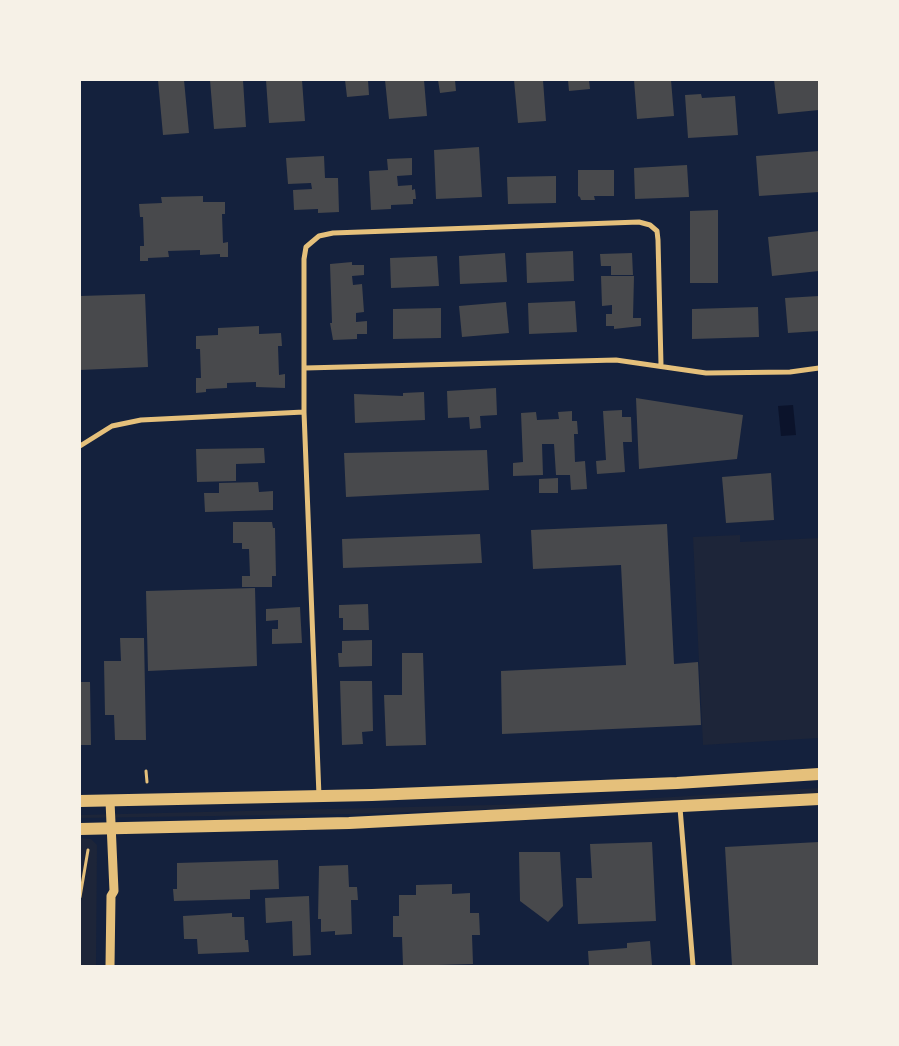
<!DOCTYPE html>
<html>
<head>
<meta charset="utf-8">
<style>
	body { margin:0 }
	#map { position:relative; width:899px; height:1046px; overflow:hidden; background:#14213d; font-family:Merriweather,serif }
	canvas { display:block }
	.frame { position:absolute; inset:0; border:81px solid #f6f1e7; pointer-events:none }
</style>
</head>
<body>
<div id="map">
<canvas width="899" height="1046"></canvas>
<div class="frame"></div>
</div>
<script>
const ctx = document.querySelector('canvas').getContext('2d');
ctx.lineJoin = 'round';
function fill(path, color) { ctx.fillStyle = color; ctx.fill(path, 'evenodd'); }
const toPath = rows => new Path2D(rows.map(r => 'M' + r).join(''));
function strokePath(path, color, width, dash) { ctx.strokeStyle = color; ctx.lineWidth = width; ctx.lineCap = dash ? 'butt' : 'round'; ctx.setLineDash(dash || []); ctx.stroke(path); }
const green = toPath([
	[740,535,740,542,819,538,819,738,703,745,693,537],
	[819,788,819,793,553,807,351,814,80,818,80,815,574,803],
	[80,838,91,839,97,845,96,966,80,966]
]);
const water = toPath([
	[793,405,796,435,781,436,778,406]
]);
const building = toPath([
	[158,80,184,80,189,133,163,135],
	[210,80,243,80,246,127,214,129],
	[266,80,302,80,305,121,269,123],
	[345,80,368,80,369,95,347,97],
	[385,80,424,80,427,116,389,119],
	[438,80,455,80,456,91,440,93],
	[514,80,543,80,546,121,518,123],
	[568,80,589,80,590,89,569,91],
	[634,80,671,80,674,116,637,119],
	[774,80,819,80,819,110,778,114],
	[701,94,702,98,735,96,738,135,688,138,685,95],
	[479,147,482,197,436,199,434,150],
	[819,151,819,192,759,196,756,156],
	[324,156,325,178,338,178,339,212,318,213,318,209,294,210,293,190,312,189,311,183,288,184,286,158],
	[412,158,412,175,397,176,398,186,412,185,412,190,415,189,416,199,413,199,413,204,391,205,391,209,371,210,369,171,388,170,387,159],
	[687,165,689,197,635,199,634,168],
	[578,170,614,170,614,196,594,196,595,200,581,200,580,197,578,196],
	[556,176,556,203,508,204,507,177],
	[203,196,203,202,225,202,225,214,222,214,223,243,228,242,228,257,220,257,220,254,200,255,200,250,168,251,169,257,148,258,148,261,140,261,140,246,144,246,143,217,140,217,139,204,162,203,161,197],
	[718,210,718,283,690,283,690,211],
	[819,231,819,271,772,276,768,237],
	[573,251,574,281,527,283,526,253],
	[505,253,507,282,460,284,459,256],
	[632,253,633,275,611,275,611,266,601,266,600,254],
	[437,256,439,286,391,288,390,258],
	[352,262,352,265,364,265,364,275,352,276,353,285,362,284,364,312,356,313,356,322,367,321,367,334,357,334,357,339,333,340,330,323,332,323,330,264],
	[601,276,634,276,633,318,641,318,641,326,614,329,614,326,606,326,606,314,612,314,612,305,602,306],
	[145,294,148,367,80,370,80,296],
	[819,296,819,331,788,333,785,298],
	[575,301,577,332,529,334,528,303],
	[506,302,509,333,462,337,459,306],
	[758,307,759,337,692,339,692,309],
	[441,308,441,338,393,339,393,309],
	[259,326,259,334,281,333,282,346,278,346,279,375,285,374,285,388,256,387,256,382,227,383,227,388,206,389,206,392,196,393,196,378,201,378,200,349,196,349,196,336,218,335,218,328],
	[496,388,497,415,480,416,481,428,470,429,469,417,448,418,447,391],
	[424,392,425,420,355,423,354,394,403,396,403,393],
	[636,398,743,415,737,459,639,469],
	[622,410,622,417,631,417,632,442,623,442,625,472,597,474,596,461,606,460,603,411],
	[572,411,572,421,577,421,578,434,574,434,575,462,585,461,587,489,571,490,570,475,556,475,554,444,542,444,543,475,513,476,513,463,523,462,521,413,536,412,537,420,559,419,558,412],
	[264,448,265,463,236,464,236,481,197,482,196,449],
	[487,450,489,490,346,497,344,453],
	[771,473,774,520,726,523,722,477],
	[558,478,558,493,539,493,539,479],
	[258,482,259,492,273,491,273,510,205,512,204,493,219,493,219,483],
	[233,522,272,522,273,528,275,528,276,576,272,576,272,587,242,587,242,576,250,576,249,549,242,549,242,543,233,543],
	[667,524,674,664,698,662,701,725,502,734,501,671,626,665,621,565,533,569,531,530],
	[480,534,482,563,343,568,342,539],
	[255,588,257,666,148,671,146,591],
	[368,604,369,630,343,630,343,618,339,618,339,605],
	[300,607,302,643,272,644,272,629,278,629,278,620,266,621,266,609],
	[120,638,144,638,146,740,115,740,114,715,105,715,104,661,121,661],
	[372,640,372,666,339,667,338,653,342,653,342,641],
	[402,653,423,653,426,745,386,746,384,695,402,695],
	[340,681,372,681,373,731,362,732,363,744,342,745],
	[80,682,90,682,91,745,80,745],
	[652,842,656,921,578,924,576,878,592,878,590,844],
	[819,842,819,966,732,966,725,847],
	[519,852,560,852,563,906,548,922,520,901],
	[278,860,279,889,250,890,250,899,174,901,173,889,177,889,177,863],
	[348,865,349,887,357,887,358,900,351,900,352,934,335,935,335,931,321,932,321,919,318,919,319,866],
	[452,884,452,894,470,893,470,913,479,913,480,935,472,935,473,964,403,966,402,937,393,937,393,916,399,916,399,895,416,895,416,885],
	[309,896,311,955,293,956,292,921,266,923,265,898],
	[232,913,232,917,244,917,245,940,248,940,249,952,198,954,197,939,184,939,183,916],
	[650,941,652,965,649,966,589,966,588,951,627,948,627,943]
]);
const path = toPath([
	[146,771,147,782],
	[80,897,88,850]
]);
const minor = toPath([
	[305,368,616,360,706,373,790,372,819,368],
	[80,446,112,426,141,420,304,412],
	[319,796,304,412,304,259,306,247,319,236,333,233,639,222,650,225,657,231,658,240,661,365],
	[680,808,693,966]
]);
const tertiary = toPath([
	[110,966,111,896,114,891,110,801]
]);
const primary = toPath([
	[80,801,372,795,677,783,819,774],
	[80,829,349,823,819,799]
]);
fill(green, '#1d2539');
fill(water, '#0b132b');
fill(building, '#48494c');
strokePath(path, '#e5c07b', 3);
strokePath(minor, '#e5c07b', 5);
strokePath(tertiary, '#e5c07b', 9);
strokePath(primary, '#e5c07b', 12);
</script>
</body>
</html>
